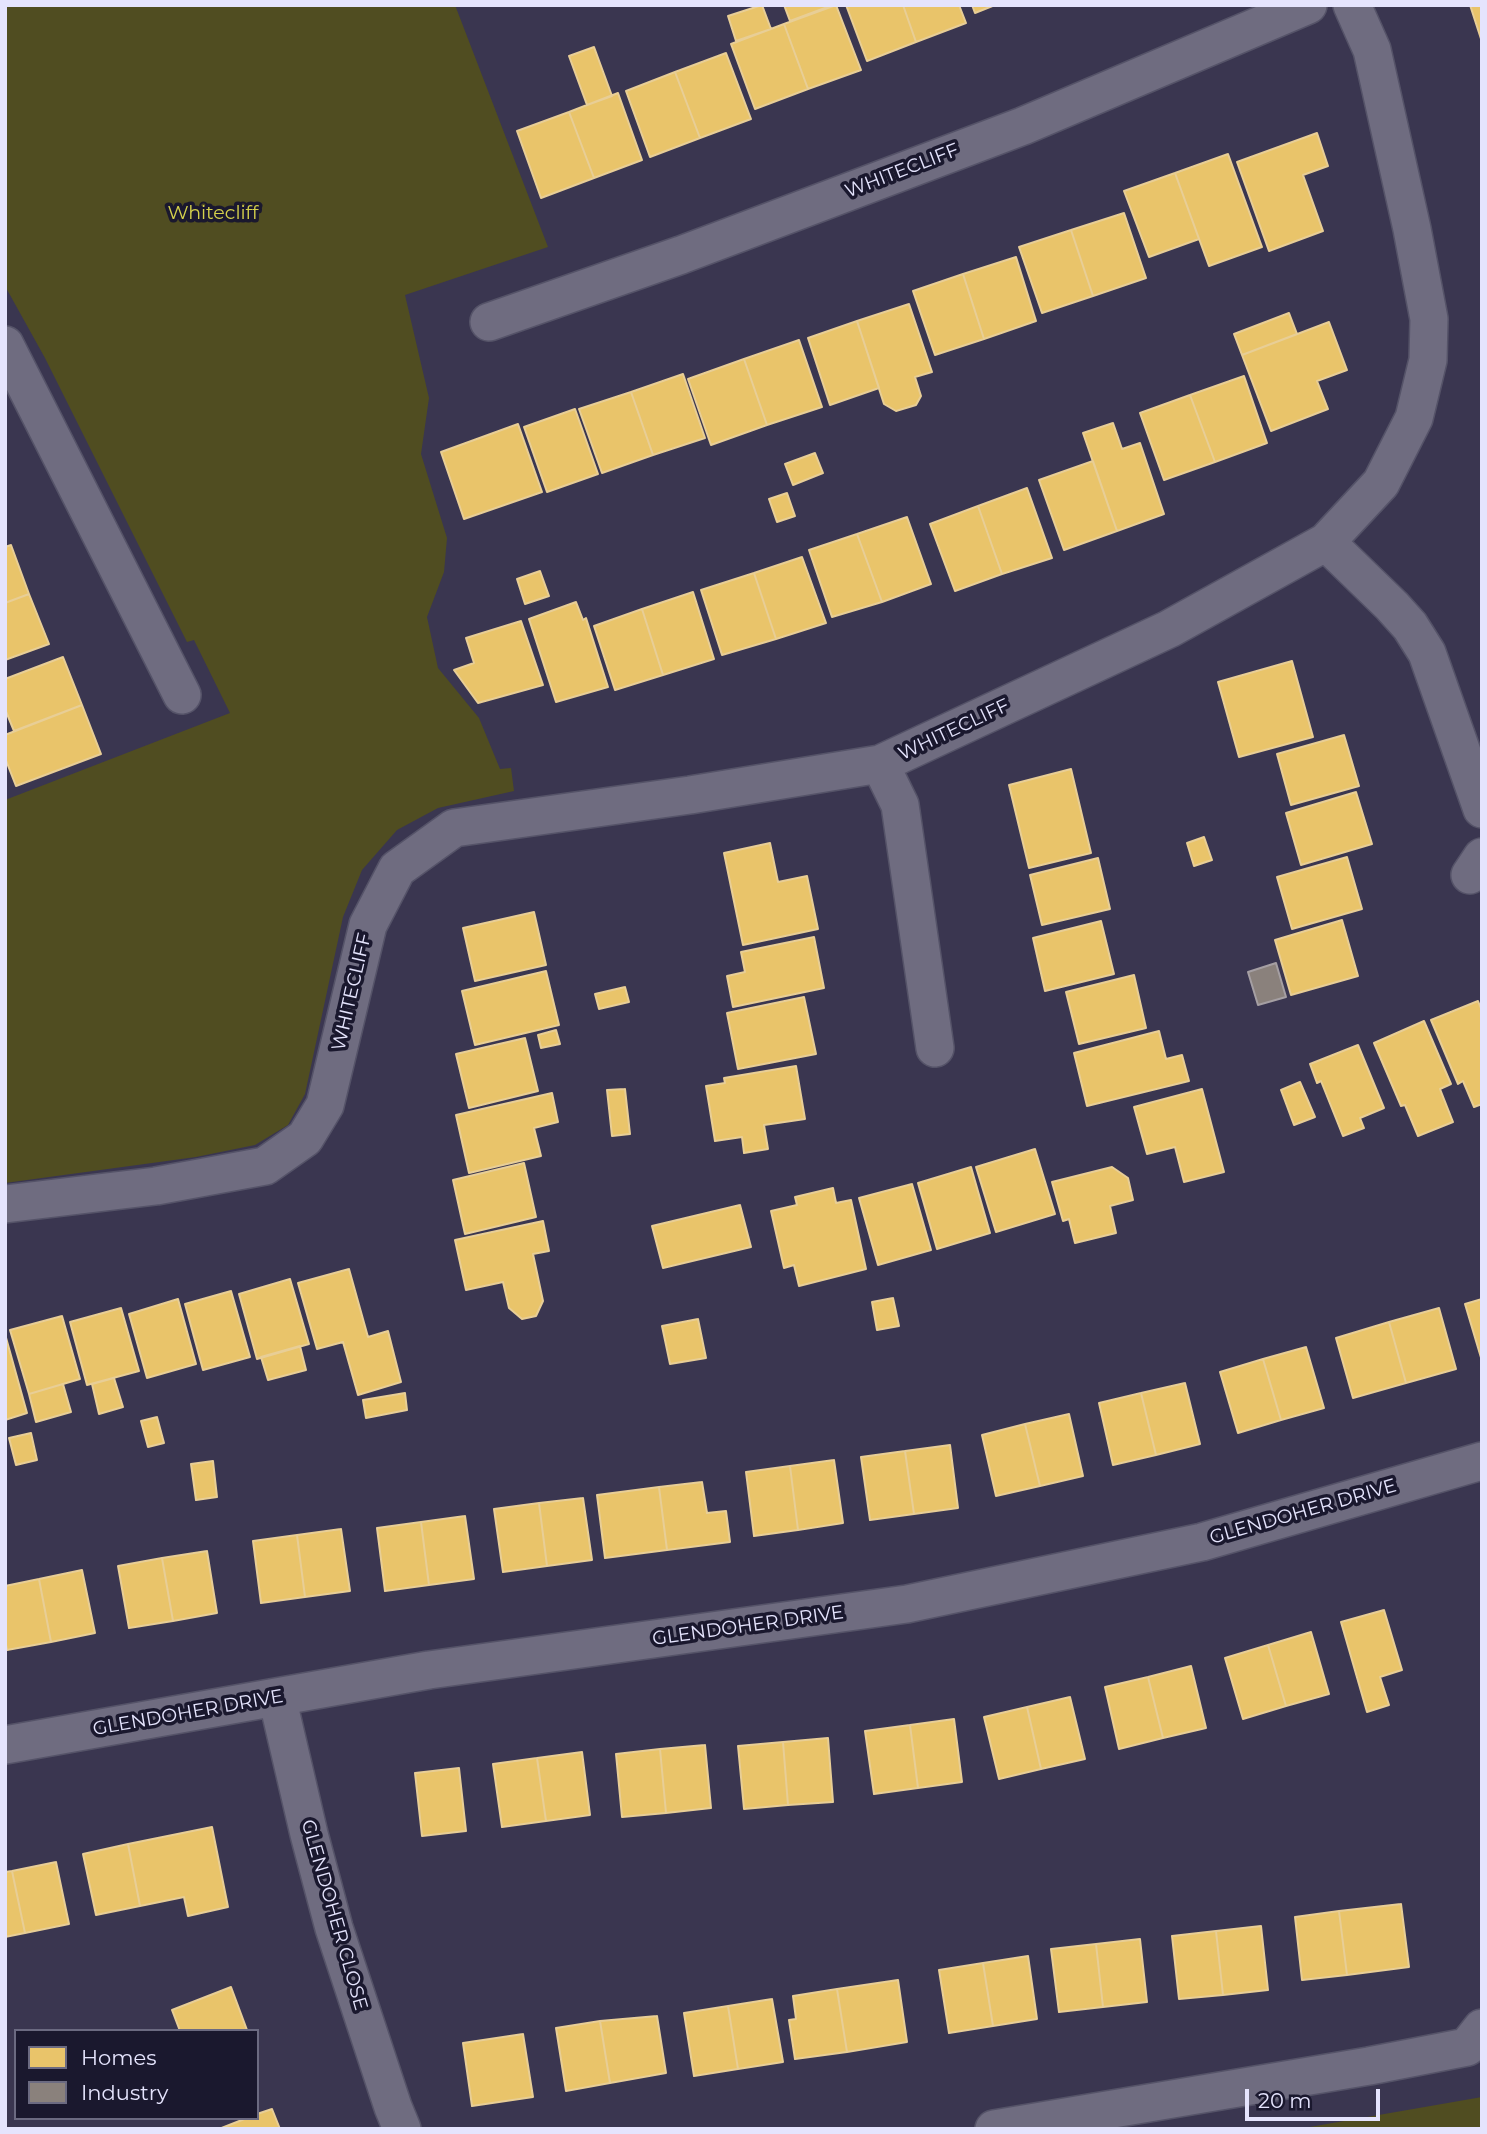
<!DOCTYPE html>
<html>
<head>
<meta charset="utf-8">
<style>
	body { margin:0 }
	#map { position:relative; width:1487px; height:2134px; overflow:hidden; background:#3a3650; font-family:Montserrat,sans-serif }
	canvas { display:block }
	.frame { position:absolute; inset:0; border:7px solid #e5e4fd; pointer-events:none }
	.legend { position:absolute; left:14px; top:2029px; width:245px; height:91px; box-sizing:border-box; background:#1a182e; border:2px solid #6b6a81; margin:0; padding:9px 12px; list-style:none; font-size:21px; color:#e5e4fd }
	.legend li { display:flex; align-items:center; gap:14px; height:35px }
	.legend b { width:35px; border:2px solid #6b6a81 }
	.scale { position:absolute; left:1245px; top:2089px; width:135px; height:32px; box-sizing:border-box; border:4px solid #e5e4fd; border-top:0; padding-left:9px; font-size:21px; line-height:24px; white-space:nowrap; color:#e5e4fd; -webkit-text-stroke:5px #1a182e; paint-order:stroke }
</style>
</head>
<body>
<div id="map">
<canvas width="1487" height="2134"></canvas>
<div class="frame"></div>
<ul class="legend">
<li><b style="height:19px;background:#e9c46a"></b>Homes</li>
<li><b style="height:19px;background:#8a817c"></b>Industry</li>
</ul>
<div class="scale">20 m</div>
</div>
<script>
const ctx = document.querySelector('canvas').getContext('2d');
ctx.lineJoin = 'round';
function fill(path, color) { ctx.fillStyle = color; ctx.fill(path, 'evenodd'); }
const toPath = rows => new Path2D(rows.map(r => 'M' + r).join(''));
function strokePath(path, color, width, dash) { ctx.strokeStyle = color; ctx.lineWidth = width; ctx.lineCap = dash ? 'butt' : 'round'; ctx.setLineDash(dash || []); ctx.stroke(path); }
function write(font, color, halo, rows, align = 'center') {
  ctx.font = font + ' Montserrat,sans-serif'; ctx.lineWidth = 7; ctx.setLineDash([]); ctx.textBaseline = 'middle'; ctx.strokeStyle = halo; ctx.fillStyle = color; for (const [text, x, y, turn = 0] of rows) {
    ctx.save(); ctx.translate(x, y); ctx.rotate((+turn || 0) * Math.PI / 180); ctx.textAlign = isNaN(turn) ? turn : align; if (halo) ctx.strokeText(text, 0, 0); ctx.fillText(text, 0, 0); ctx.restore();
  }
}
const green = toPath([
	[5,5,455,5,548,247,405,295,429,398,421,454,447,538,444,572,427,617,438,668,479,718,500,769,511,768,514,791,438,808,397,830,362,870,343,917,305,1094,288,1125,255,1145,196,1157,5,1183,5,800,230,713,194,640,187,642,45,358,5,286],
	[1482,2097,1482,2129,1304,2129,1304,2128]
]);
const homes = toPath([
	[762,5,771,29,736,41,728,16,762,5],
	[784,5,833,5,790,21,784,5],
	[836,5,861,70,808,89,784,24,836,5],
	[846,5,903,5,916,42,867,61,846,5],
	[903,5,959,5,966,23,916,42,903,5],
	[972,5,995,5,975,13,972,5],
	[1470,5,1482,5,1482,42,1470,5],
	[784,24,808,89,755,109,731,44,784,24],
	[594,47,612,96,587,105,569,56,594,47],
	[726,53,751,119,700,138,675,72,726,53],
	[675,72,700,138,650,157,626,91,675,72],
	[618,93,642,160,594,178,569,112,618,93],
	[569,112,594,178,541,198,517,131,569,112],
	[1317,133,1328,166,1303,175,1323,231,1269,251,1237,162,1317,133],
	[1228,154,1262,247,1209,266,1175,173,1228,154],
	[1175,173,1199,239,1149,257,1124,191,1175,173],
	[1124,213,1146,278,1093,296,1071,230,1124,213],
	[1071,230,1093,296,1042,313,1019,247,1071,230],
	[1016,257,1036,321,984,339,963,274,1016,257],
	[963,274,984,339,935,355,913,291,963,274],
	[909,304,932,372,915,377,921,396,916,405,896,411,884,404,857,321,909,304],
	[1289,313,1297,334,1242,355,1234,334,1289,313],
	[857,321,879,388,830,405,808,338,857,321],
	[1329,322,1347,370,1317,381,1328,409,1271,431,1242,355,1329,322],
	[799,340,822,407,767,425,744,359,799,340],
	[744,359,767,425,711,445,688,379,744,359],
	[683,374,705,438,653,455,631,392,683,374],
	[1244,376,1267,443,1215,462,1190,395,1244,376],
	[631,392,653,455,602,473,579,409,631,392],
	[1190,395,1215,462,1164,480,1140,413,1190,395],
	[575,409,598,474,547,492,524,427,575,409],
	[1113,423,1122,449,1140,443,1164,514,1117,531,1083,433,1113,423],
	[518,424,542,492,464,519,441,452,518,424],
	[815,453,823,473,793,485,785,464,815,453],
	[1093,461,1117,531,1064,550,1039,480,1093,461],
	[1027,488,1052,558,1002,574,978,506,1027,488],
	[787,493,795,516,777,522,769,499,787,493],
	[978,506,1002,574,955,591,930,524,978,506],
	[907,517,931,584,882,602,857,534,907,517],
	[857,534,882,602,832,617,809,550,857,534],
	[11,545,29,594,5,603,5,547,11,545],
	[802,557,826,623,776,639,754,573,802,557],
	[540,571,549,596,525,604,517,579,540,571],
	[754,573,776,639,722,655,701,590,754,573],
	[693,592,714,659,663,675,642,609,693,592],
	[29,594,49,644,5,660,5,603,29,594],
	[576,602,583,620,586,618,608,687,556,702,529,619,576,602],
	[642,609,663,675,615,690,594,626,642,609],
	[521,621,543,685,478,703,454,670,474,663,466,638,521,621],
	[63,657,82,705,14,731,5,709,5,679,63,657],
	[1292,661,1313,737,1239,757,1218,682,1292,661],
	[82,705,101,754,16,786,5,758,5,735,82,705],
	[1344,735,1359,786,1291,805,1277,754,1344,735],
	[1071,769,1091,853,1029,868,1009,785,1071,769],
	[1356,792,1372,844,1301,865,1286,813,1356,792],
	[1204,837,1212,860,1194,866,1187,843,1204,837],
	[770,843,778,882,807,876,818,929,743,945,724,853,770,843],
	[1347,857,1362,909,1292,929,1277,877,1347,857],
	[1098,858,1110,909,1042,925,1030,875,1098,858],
	[534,912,546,965,475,981,463,928,534,912],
	[1342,920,1358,976,1291,995,1275,940,1342,920],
	[1101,921,1114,974,1045,991,1033,938,1101,921],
	[814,937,824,988,733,1007,727,976,745,972,741,952,814,937],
	[546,971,559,1025,475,1045,462,991,546,971],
	[1134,975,1146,1028,1079,1044,1066,992,1134,975],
	[625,987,629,1002,599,1009,595,994,625,987],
	[804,997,816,1054,738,1069,727,1013,804,997],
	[1478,1001,1482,1011,1482,1104,1474,1107,1463,1081,1458,1084,1431,1020,1478,1001],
	[1424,1021,1451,1084,1440,1089,1453,1122,1418,1136,1405,1105,1401,1106,1374,1043,1424,1021],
	[556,1030,560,1044,541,1048,538,1035,556,1030],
	[1159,1031,1166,1059,1182,1055,1189,1081,1087,1106,1074,1053,1159,1031],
	[525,1038,538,1091,469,1108,456,1054,525,1038],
	[1358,1045,1384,1108,1360,1118,1364,1128,1343,1136,1321,1081,1317,1083,1310,1064,1358,1045],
	[796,1066,805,1119,764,1125,768,1149,744,1153,742,1137,715,1141,706,1086,725,1083,724,1078,796,1066],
	[1300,1082,1315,1117,1294,1125,1281,1090,1300,1082],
	[625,1089,630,1134,612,1136,607,1090,625,1089],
	[1202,1089,1224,1172,1184,1182,1175,1147,1147,1154,1134,1107,1202,1089],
	[552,1093,558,1122,534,1128,541,1156,469,1173,456,1115,552,1093],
	[1035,1149,1055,1214,996,1232,976,1167,1035,1149],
	[524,1163,536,1217,465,1234,453,1180,524,1163],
	[971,1167,990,1233,937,1249,918,1183,971,1167],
	[1112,1167,1128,1178,1133,1200,1110,1206,1116,1233,1075,1243,1069,1219,1063,1221,1052,1182,1112,1167],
	[912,1184,931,1250,878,1265,859,1198,912,1184],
	[833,1188,836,1203,851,1200,866,1269,799,1286,794,1265,784,1268,771,1211,797,1205,795,1197,833,1188],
	[740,1205,751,1247,663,1268,652,1226,740,1205],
	[543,1221,549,1251,533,1254,543,1301,536,1316,522,1319,509,1308,503,1282,466,1290,455,1240,543,1221],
	[349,1269,368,1337,388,1331,401,1382,358,1395,343,1342,317,1349,298,1283,349,1269],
	[290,1279,309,1344,257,1359,239,1294,290,1279],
	[231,1291,250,1357,203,1370,185,1304,231,1291],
	[893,1298,899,1326,877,1330,872,1302,893,1298],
	[178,1299,196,1364,147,1378,129,1314,178,1299],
	[1482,1299,1482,1361,1465,1304,1482,1299],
	[121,1308,139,1371,87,1385,70,1322,121,1308],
	[1439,1308,1456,1369,1406,1383,1389,1322,1439,1308],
	[62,1316,80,1379,29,1394,10,1330,62,1316],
	[698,1319,706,1358,670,1364,662,1326,698,1319],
	[1389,1322,1406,1383,1353,1398,1336,1338,1389,1322],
	[5,1334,27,1413,5,1420,5,1334],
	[300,1346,306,1370,268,1380,261,1357,300,1346],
	[1306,1347,1324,1408,1281,1420,1263,1359,1306,1347],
	[1263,1359,1281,1420,1238,1433,1220,1372,1263,1359],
	[114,1378,123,1407,99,1414,92,1384,114,1378],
	[1185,1383,1200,1444,1156,1455,1141,1393,1185,1383],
	[63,1384,71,1412,36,1422,29,1394,63,1384],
	[405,1393,407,1410,366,1418,363,1400,405,1393],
	[1141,1393,1156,1455,1113,1465,1099,1403,1141,1393],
	[1069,1414,1083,1476,1040,1486,1025,1424,1069,1414],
	[157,1417,164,1443,148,1447,141,1421,157,1417],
	[1025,1424,1040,1486,996,1496,982,1435,1025,1424],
	[31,1433,37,1460,16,1465,9,1438,31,1433],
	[950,1445,958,1508,914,1514,905,1451,950,1445],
	[905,1451,914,1514,870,1520,861,1457,905,1451],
	[834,1460,843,1523,798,1530,790,1466,834,1460],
	[213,1461,217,1497,196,1500,191,1464,213,1461],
	[790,1466,798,1530,754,1536,746,1472,790,1466],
	[702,1482,707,1513,726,1511,730,1542,667,1550,659,1487,702,1482],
	[659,1487,667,1550,605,1558,597,1495,659,1487],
	[583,1498,592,1560,547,1566,539,1503,583,1498],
	[539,1503,547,1566,503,1572,494,1509,539,1503],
	[465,1516,474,1579,429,1585,421,1522,465,1516],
	[421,1522,429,1585,385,1591,377,1528,421,1522],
	[341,1529,350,1591,305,1597,297,1535,341,1529],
	[297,1535,305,1597,261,1603,253,1541,297,1535],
	[207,1551,217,1613,173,1621,162,1558,207,1551],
	[162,1558,173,1621,129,1628,118,1566,162,1558],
	[82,1570,95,1633,51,1642,39,1579,82,1570],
	[39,1579,51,1642,7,1650,5,1640,5,1586,39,1579],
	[1384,1610,1402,1670,1380,1677,1389,1705,1367,1712,1341,1622,1384,1610],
	[1311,1632,1329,1694,1286,1706,1268,1645,1311,1632],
	[1268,1645,1286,1706,1243,1719,1225,1658,1268,1645],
	[1191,1666,1206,1728,1163,1738,1148,1677,1191,1666],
	[1148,1677,1163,1738,1119,1749,1105,1687,1148,1677],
	[1070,1697,1085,1759,1041,1769,1027,1707,1070,1697],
	[1027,1707,1041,1769,999,1779,984,1717,1027,1707],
	[954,1719,962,1782,918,1788,910,1725,954,1719],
	[910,1725,918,1788,874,1794,865,1731,910,1725],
	[828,1738,833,1802,788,1805,783,1742,828,1738],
	[783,1742,788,1805,744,1809,738,1746,783,1742],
	[705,1745,711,1808,666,1813,660,1749,705,1745],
	[660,1749,666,1813,622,1817,616,1754,660,1749],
	[582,1752,590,1815,546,1821,537,1758,582,1752],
	[537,1758,546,1821,502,1827,493,1764,537,1758],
	[459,1768,466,1831,422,1836,415,1773,459,1768],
	[212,1827,228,1907,188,1916,184,1897,140,1906,128,1844,212,1827],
	[128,1844,140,1906,96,1915,83,1854,128,1844],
	[56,1862,69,1924,25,1933,12,1871,56,1862],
	[12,1871,25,1933,5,1937,5,1872,12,1871],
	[1401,1904,1409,1967,1347,1975,1339,1911,1401,1904],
	[1339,1911,1347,1975,1302,1980,1295,1917,1339,1911],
	[1261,1926,1268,1990,1223,1995,1216,1931,1261,1926],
	[1216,1931,1223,1995,1179,1999,1172,1936,1216,1931],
	[1140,1939,1147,2002,1103,2007,1096,1944,1140,1939],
	[1096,1944,1103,2007,1059,2012,1051,1949,1096,1944],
	[1028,1956,1037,2019,993,2026,983,1963,1028,1956],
	[983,1963,993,2026,949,2033,939,1970,983,1963],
	[898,1980,907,2042,847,2052,837,1989,898,1980],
	[231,1987,247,2030,180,2031,172,2010,231,1987],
	[837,1989,847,2052,795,2059,789,2020,796,2019,793,1996,837,1989],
	[772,1999,783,2062,738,2069,728,2006,772,1999],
	[728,2006,738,2069,694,2076,684,2013,728,2006],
	[657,2016,666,2073,610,2083,600,2021,657,2016],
	[600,2021,610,2083,566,2091,556,2028,600,2021],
	[523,2034,533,2097,472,2106,463,2043,523,2034],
	[272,2109,280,2129,219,2129,247,2118,257,2118,257,2114,272,2109]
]);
const industry = toPath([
	[1276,963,1286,997,1258,1005,1248,972,1276,963]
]);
const street = toPath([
	[489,322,681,255,1023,126,1308,5],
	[5,345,182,695],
	[1326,542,1392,606,1410,626,1427,653,1482,809],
	[880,764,900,805,935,1048],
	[1470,875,1482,857],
	[5,1204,156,1186,265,1166,305,1138,325,1105,368,925,397,869,454,828,690,795,880,764,1169,629,1326,542,1381,483,1414,418,1428,360,1429,319,1412,229,1372,50,1352,5],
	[277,1697,309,1834,334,1928,393,2107,402,2129],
	[5,1745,429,1670,907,1604,1202,1542,1482,1461],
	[994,2129,1369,2066,1467,2047,1482,2028]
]);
const streetNames = [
	["WHITECLIFF",902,171,-21],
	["WHITECLIFF",954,730,-25],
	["WHITECLIFF",352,992,-77],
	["GLENDOHER DRIVE",1303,1512,-16],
	["GLENDOHER DRIVE",748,1626,-8],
	["GLENDOHER DRIVE",188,1713,-10],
	["GLENDOHER CLOSE",334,1915,74]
];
const parkNames = [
	["Whitecliff",213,213]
];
fill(green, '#504d21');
fill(homes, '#e9c46a');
strokePath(homes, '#e8ce96', 2);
fill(industry, '#8a817c');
strokePath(industry, '#a59fa3', 2);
strokePath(street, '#555368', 40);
strokePath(street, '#6f6c80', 37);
write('19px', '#e5e4fd', '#1a182e', streetNames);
write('19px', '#d5d14c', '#1a182e', parkNames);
</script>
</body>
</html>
